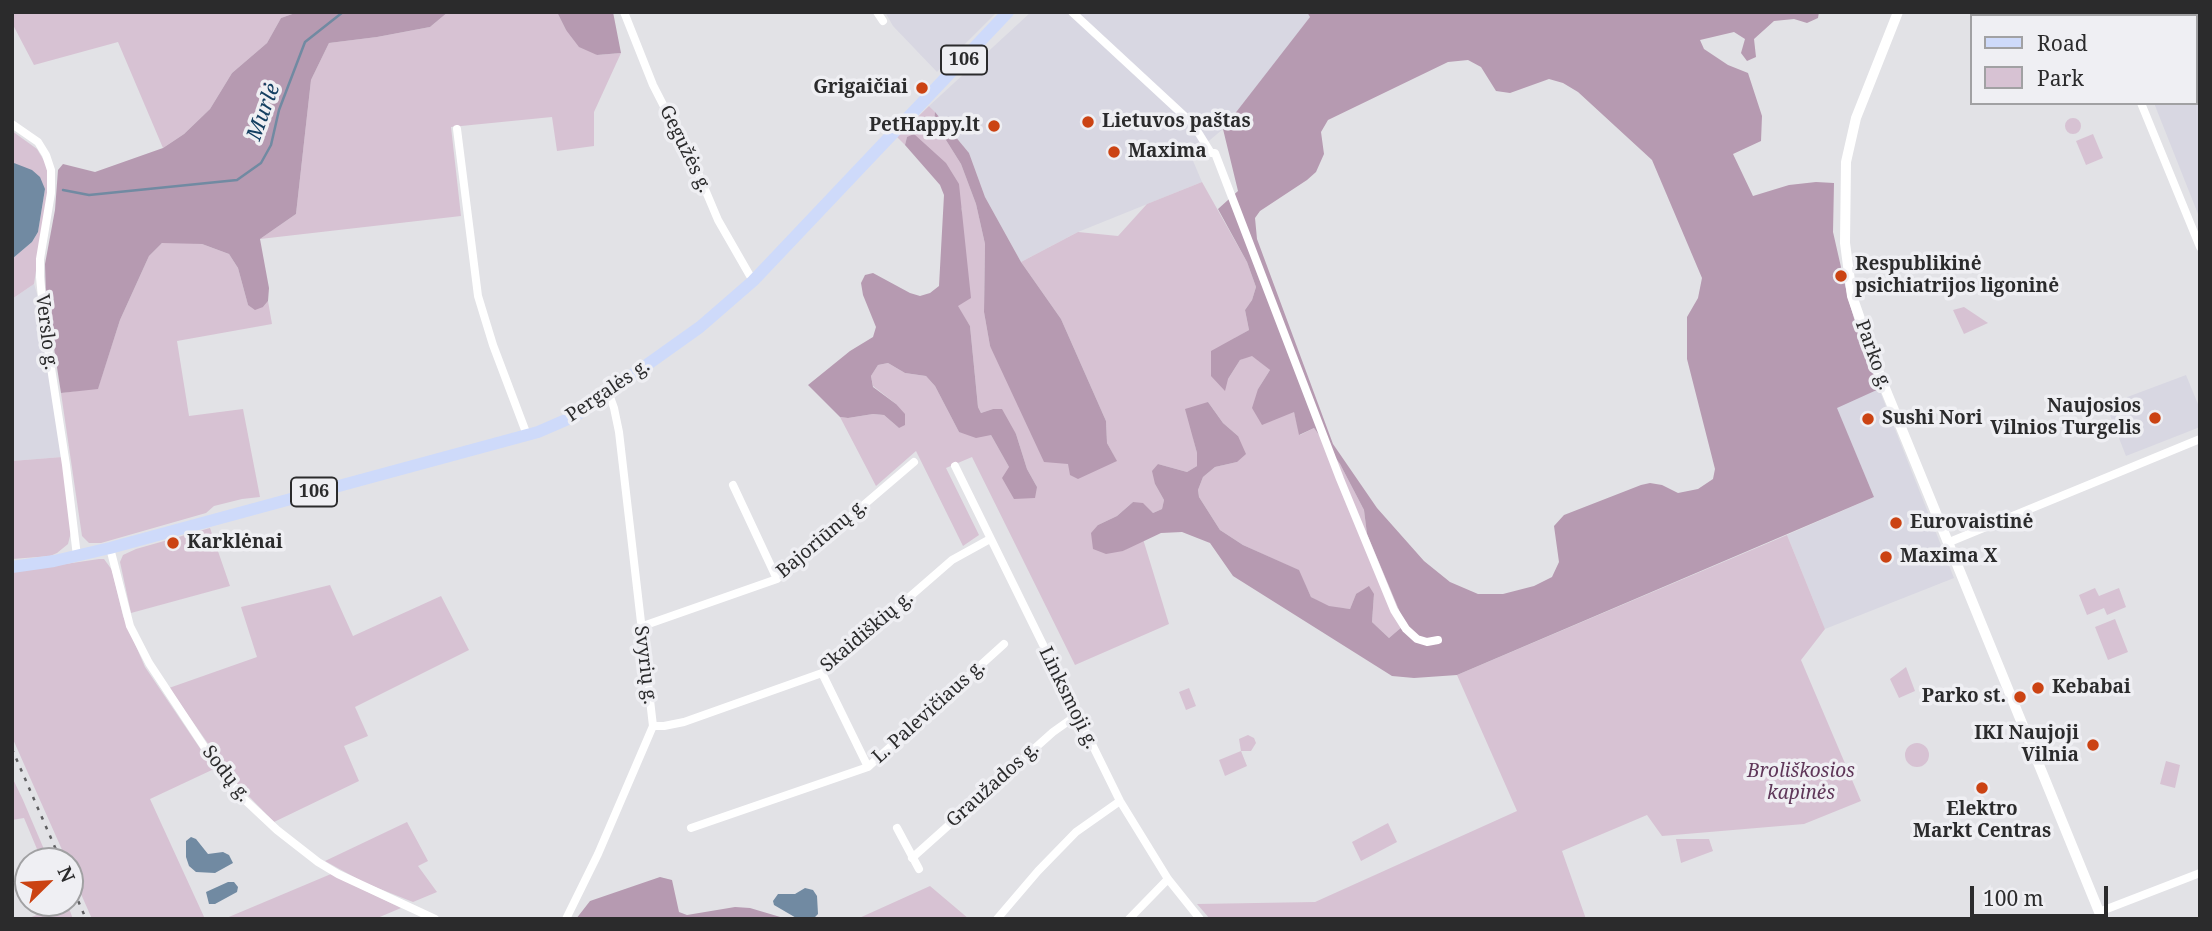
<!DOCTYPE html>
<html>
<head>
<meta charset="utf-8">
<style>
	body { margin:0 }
	#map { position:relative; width:2212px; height:931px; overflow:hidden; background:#e2e2e6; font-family:"Noto Serif",serif }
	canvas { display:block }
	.frame { position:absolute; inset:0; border:14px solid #2b2b2c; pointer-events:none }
	.legend { position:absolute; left:1970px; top:14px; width:228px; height:91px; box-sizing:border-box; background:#efeff3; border:2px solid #a1a1a3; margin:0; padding:9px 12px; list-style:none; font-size:21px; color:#2b2b2c }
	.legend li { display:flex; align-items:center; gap:14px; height:35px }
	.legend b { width:35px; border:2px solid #a1a1a3 }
	.north { position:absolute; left:14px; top:847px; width:70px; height:70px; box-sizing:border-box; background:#efeff3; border:2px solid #a1a1a3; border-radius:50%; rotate:66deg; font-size:19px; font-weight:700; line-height:28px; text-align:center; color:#2b2b2c }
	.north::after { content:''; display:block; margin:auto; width:24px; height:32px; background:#cb4313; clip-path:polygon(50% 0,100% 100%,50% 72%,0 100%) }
	.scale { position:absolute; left:1970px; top:886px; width:138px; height:32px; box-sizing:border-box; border:4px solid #2b2b2c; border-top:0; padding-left:9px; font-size:21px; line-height:24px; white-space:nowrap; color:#2b2b2c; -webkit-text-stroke:5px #efeff3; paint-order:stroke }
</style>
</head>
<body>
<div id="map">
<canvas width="2212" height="931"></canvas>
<div class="frame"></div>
<ul class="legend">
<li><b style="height:9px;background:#cedafa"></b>Road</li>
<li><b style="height:19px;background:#d7c2d3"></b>Park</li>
</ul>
<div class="north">N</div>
<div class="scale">100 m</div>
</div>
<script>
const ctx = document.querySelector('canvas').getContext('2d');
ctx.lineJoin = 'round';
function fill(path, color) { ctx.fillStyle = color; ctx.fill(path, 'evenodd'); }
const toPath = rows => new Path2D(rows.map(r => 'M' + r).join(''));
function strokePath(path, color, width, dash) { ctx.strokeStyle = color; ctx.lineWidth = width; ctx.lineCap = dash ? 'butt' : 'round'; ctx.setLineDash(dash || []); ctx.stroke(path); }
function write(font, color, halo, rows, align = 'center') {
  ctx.font = font + ' "Noto Serif",serif'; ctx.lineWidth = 7; ctx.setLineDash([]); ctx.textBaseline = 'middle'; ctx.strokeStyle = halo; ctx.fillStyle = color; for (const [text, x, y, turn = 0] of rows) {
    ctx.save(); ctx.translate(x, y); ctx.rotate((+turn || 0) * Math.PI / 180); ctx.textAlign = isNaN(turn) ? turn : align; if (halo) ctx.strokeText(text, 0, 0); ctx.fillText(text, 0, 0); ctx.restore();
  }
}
const built = toPath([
	[885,12,997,12,937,72,893,26],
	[1031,12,1307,12,1311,17,1223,129,1191,156,1202,182,1078,232,1021,262,985,197,969,153,929,106],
	[2164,12,2200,12,2200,219,2154,103,2196,103,2196,16,2156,16],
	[34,284,38,297,62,457,12,461,12,299],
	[2186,375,2200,409,2200,427,2126,456,2106,405],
	[1879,389,1954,578,1825,629,1787,535,1874,497,1836,407]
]);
const green = toPath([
	[12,12,298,12,281,18,267,43,232,73,210,109,184,134,163,148,118,42,34,65,12,23],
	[448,12,557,12,566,30,597,55,621,53,594,112,594,146,557,151,552,117,451,127,461,216,260,239,296,214,311,80,329,43,377,37,430,27],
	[929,106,935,112,934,121,961,164,976,204,985,244,984,312,990,346,1078,478,1116,460,1107,443,1106,421,1061,319,1021,262,1078,232,1118,236,1147,204,1202,182,1247,262,1256,287,1252,300,1245,310,1249,330,1235,338,1228,379,1240,360,1252,355,1270,370,1258,389,1294,412,1300,435,1314,428,1340,464,1364,510,1367,534,1399,610,1403,626,1389,638,1372,622,1374,594,1356,594,1350,609,1329,607,1311,597,1298,570,1243,545,1220,530,1199,497,1198,490,1203,477,1215,467,1237,462,1238,436,1223,423,1208,402,1193,437,1197,453,1197,466,1187,472,1158,464,1155,484,1164,500,1162,509,1153,513,1133,502,1117,516,1098,525,1123,551,1143,539,1169,624,1075,665,972,457,946,468,979,535,963,546,916,451,876,486,840,417,848,418,873,414,884,415,899,428,896,404,873,386,871,376,878,365,888,363,905,373,926,376,935,386,959,432,991,435,1009,467,1037,487,1027,469,1016,434,993,409,981,413,978,407,970,326,957,306,962,209,907,137,905,145,897,137],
	'2065 126a8 8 0 1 1 16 0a8 8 0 1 1-16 0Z',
	[12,131,37,149,46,164,49,183,34,284,12,299,12,259,32,242,38,232,45,189,14,163,12,164],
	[2093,134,2103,158,2086,165,2076,141],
	[185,242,202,244,229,254,238,268,248,305,263,307,268,301,272,324,177,341,189,416,243,409,260,497,242,499,214,506,206,513,101,543,89,543,82,536,61,393,98,388,120,320,149,256,162,243],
	[1964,307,1988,323,1964,334,1953,310],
	[62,457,71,532,68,544,57,553,50,556,12,559,12,461],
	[210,528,230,586,131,613,120,562,123,555,136,549],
	[1787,535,1825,629,1801,660,1861,801,1804,824,1662,836,1647,815,1562,851,1586,919,1210,919,1197,904,1315,902,1517,811,1457,675],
	[99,559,104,559,112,570,123,616,145,667,214,769,150,799,205,919,92,919,70,869,70,861,67,861,12,737,12,572],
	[330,585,353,636,441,596,469,650,355,707,368,736,344,746,359,781,274,822,235,782,169,688,257,657,241,607],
	[2095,588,2099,596,2119,588,2126,607,2107,615,2104,608,2087,615,2079,595],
	[2115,619,2128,652,2108,660,2095,627],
	[1906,667,1915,691,1899,698,1890,679],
	[1189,688,1196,706,1186,710,1179,692],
	[1248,735,1254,738,1256,743,1251,751,1241,751,1247,766,1225,776,1219,760,1241,751,1239,739],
	'1905 755a12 12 0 1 1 24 0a12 12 0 1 1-24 0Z',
	[2166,761,2180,765,2175,788,2160,784],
	[12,777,23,800,49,861,42,861,24,818,12,820],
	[407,822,428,861,418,866,437,892,413,902,365,883,325,861],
	[1388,823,1397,842,1361,861,1352,842],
	[1676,839,1709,839,1713,851,1681,863],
	[331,874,401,908,375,919,224,919],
	[930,886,969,919,857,919],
	[52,903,67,903,73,919,26,919,53,909]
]);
const forest = toPath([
	[298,12,448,12,430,27,377,37,329,43,311,80,296,214,260,239,269,288,268,301,263,307,255,310,248,305,238,268,229,254,202,244,162,243,149,256,120,320,98,389,61,393,46,297,45,264,55,210,58,170,63,164,95,172,163,148,184,134,210,109,232,73,267,43,281,18],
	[557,12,613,12,621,53,597,55,579,47,566,30],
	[1307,12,1819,12,1818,18,1807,23,1794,19,1774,21,1754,39,1756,57,1747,61,1741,53,1745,39,1734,32,1700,40,1704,49,1728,65,1748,73,1762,116,1761,141,1733,154,1753,196,1789,185,1816,182,1834,183,1833,232,1848,298,1862,345,1879,389,1837,408,1874,497,1457,675,1414,678,1392,676,1233,576,1210,543,1182,532,1161,533,1123,551,1106,554,1093,549,1091,533,1098,525,1117,516,1133,502,1143,503,1153,513,1162,509,1164,500,1155,484,1152,471,1158,464,1187,472,1197,466,1197,453,1185,409,1208,402,1223,423,1238,436,1246,454,1237,462,1215,467,1203,477,1198,490,1199,497,1220,530,1243,545,1299,570,1311,597,1329,606,1350,609,1356,594,1369,586,1374,594,1372,622,1389,638,1403,626,1399,610,1367,534,1364,510,1340,464,1314,428,1299,435,1294,412,1262,425,1252,408,1258,389,1270,370,1252,356,1240,360,1228,379,1225,391,1211,376,1211,351,1249,330,1245,310,1252,300,1256,287,1247,262,1218,209,1238,191,1223,129,1310,17],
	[1468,60,1481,67,1496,91,1510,93,1549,79,1563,83,1578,92,1652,160,1702,278,1698,298,1687,317,1687,359,1715,469,1713,479,1698,489,1678,493,1662,485,1650,483,1641,485,1564,515,1554,526,1559,562,1552,577,1534,586,1503,594,1478,594,1450,582,1424,561,1377,508,1333,444,1257,239,1255,218,1260,211,1307,180,1316,172,1324,154,1321,132,1328,120,1448,62],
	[935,112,969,153,985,197,1021,262,1061,319,1106,421,1107,443,1117,461,1078,479,1070,475,1068,464,1044,462,990,346,984,312,985,244,976,204,961,164,934,121],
	[914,134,946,163,959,184,971,298,958,306,970,326,978,407,981,413,993,409,1002,409,1016,434,1027,469,1037,487,1035,498,1014,499,1002,478,1009,467,991,435,976,438,959,432,935,386,926,376,905,373,888,363,878,365,871,376,873,387,896,404,905,414,905,425,899,428,884,415,873,414,848,418,840,417,808,385,850,351,873,337,876,327,863,295,861,283,865,275,873,273,910,293,920,296,930,293,939,286,944,195,940,185,905,145,907,137],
	[660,877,672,880,679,912,687,915,735,907,750,908,787,919,576,919,590,901]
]);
const water = toPath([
	[14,163,32,170,40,177,45,189,38,232,32,242,12,259],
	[191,837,196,839,208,854,223,852,229,855,233,863,215,873,196,872,189,866,186,857,186,841],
	[228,882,234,882,238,887,237,892,215,904,209,904,206,892],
	[805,888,813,890,817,896,818,914,813,919,798,919,774,905,773,901,778,894,795,894]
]);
const stream = toPath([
	[63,190,89,195,237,180,261,163,271,145,279,110,305,42,343,12]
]);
const minor = toPath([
	[624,12,653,85,699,175,718,220,753,281],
	[877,12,883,21],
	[1072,12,1193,124,1211,153,1215,153,1340,479,1394,610,1406,629,1417,639,1427,642,1438,640],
	[2103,12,2105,16],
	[2130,16,2138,12],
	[2141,103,2200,247],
	[12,124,38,142,46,155,51,170,51,193,40,259,40,277,45,329,66,465,77,556],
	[457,129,478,296,493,345,527,435],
	[955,466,1120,801,1168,879,1200,919],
	[733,485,777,579],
	[1947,543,2200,439],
	[110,548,130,626,149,663,211,757,245,800,277,830,318,862,338,874,435,919],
	[640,627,777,579,914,462],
	[822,673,868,767],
	[653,726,664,726,684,722,822,673,952,560,990,539],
	[691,828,868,767,1004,644],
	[897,828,919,869],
	[912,858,1053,732,1077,715],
	[2099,912,2200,873],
	[566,919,598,854,653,726,619,432,614,408,609,394],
	[997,919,1038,871,1076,832,1120,801],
	[1129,919,1168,879]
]);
const secondary = toPath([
	[1898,12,1856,118,1846,162,1845,243,1852,296,1880,376,2102,919]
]);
const primary = toPath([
	[12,567,54,561,110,548,538,432,575,416,700,327,753,281,1008,12]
]);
const rail = toPath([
	[12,749,61,861],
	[70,882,86,919]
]);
const markers = [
	[922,88,7,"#cb4313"],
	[1088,122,7,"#cb4313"],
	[994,126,7,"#cb4313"],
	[1114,152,7,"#cb4313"],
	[1841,276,7,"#cb4313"],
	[2155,418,7,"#cb4313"],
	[1868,419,7,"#cb4313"],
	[1896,523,7,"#cb4313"],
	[173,543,7,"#cb4313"],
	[1886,557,7,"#cb4313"],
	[2038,688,7,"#cb4313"],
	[2020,697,7,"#cb4313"],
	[2093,745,7,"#cb4313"],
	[1982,788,7,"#cb4313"]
];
const shields = [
	[964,60,46],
	[314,492,46]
];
const shieldNames = [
	["106",964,60],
	["106",314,492]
];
const poiNames = [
	["Grigaičiai",908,88,"right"],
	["Lietuvos paštas",1102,122],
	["PetHappy.lt",980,126,"right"],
	["Maxima",1128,152],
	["Respublikinė",1855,265],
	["psichiatrijos ligoninė",1855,287],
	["Naujosios",2141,407,"right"],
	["Vilnios Turgelis",2141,429,"right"],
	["Sushi Nori",1882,419],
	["Eurovaistinė",1910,523],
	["Karklėnai",187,543],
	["Maxima X",1900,557],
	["Kebabai",2052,688],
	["Parko st.",2006,697,"right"],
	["IKI Naujoji",2079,734,"right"],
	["Vilnia",2079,756,"right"],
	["Elektro",1982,810,"center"],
	["Markt Centras",1982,832,"center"]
];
const streetNames = [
	["Gegužės g.",685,149,64],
	["Verslo g.",46,332,83],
	["Parko g.",1873,355,70],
	["Pergalės g.",608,391,-34],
	["Bajoriūnų g.",822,539,-40],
	["Skaidiškių g.",867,632,-40],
	["Svyrių g.",645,665,83],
	["Linksmoji g.",1068,698,64],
	["L. Palevičiaus g.",929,712,-42],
	["Sodų g.",226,774,52],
	["Graužados g.",993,785,-42]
];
const parkNames = [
	["Broliškosios",1801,772],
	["kapinės",1801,794]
];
const waterNames = [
	["Murlė",264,112,-70]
];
fill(built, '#d8d7e2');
fill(green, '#d7c2d3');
fill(forest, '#b69ab1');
fill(water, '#718aa2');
strokePath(stream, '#718aa2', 2.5);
strokePath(minor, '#fff', 8);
strokePath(secondary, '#fff', 10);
strokePath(primary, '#cedafa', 12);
strokePath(rail, '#5e5e60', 2.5, [3.5, 7]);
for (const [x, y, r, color] of markers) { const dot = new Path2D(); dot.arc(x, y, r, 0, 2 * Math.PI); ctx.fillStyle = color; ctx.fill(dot); strokePath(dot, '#efeff3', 2.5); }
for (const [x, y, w] of shields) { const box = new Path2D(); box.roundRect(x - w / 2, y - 14.5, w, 29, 5); ctx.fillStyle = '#efeff3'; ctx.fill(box); strokePath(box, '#2b2b2c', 2); }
write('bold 18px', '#2b2b2c', null, shieldNames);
write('bold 19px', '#2b2b2c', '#efeff3', poiNames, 'left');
write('19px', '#2b2b2c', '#efeff3', streetNames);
write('italic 19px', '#5f3759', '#efeff3', parkNames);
write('italic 21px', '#143f61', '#efeff3', waterNames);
</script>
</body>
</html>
